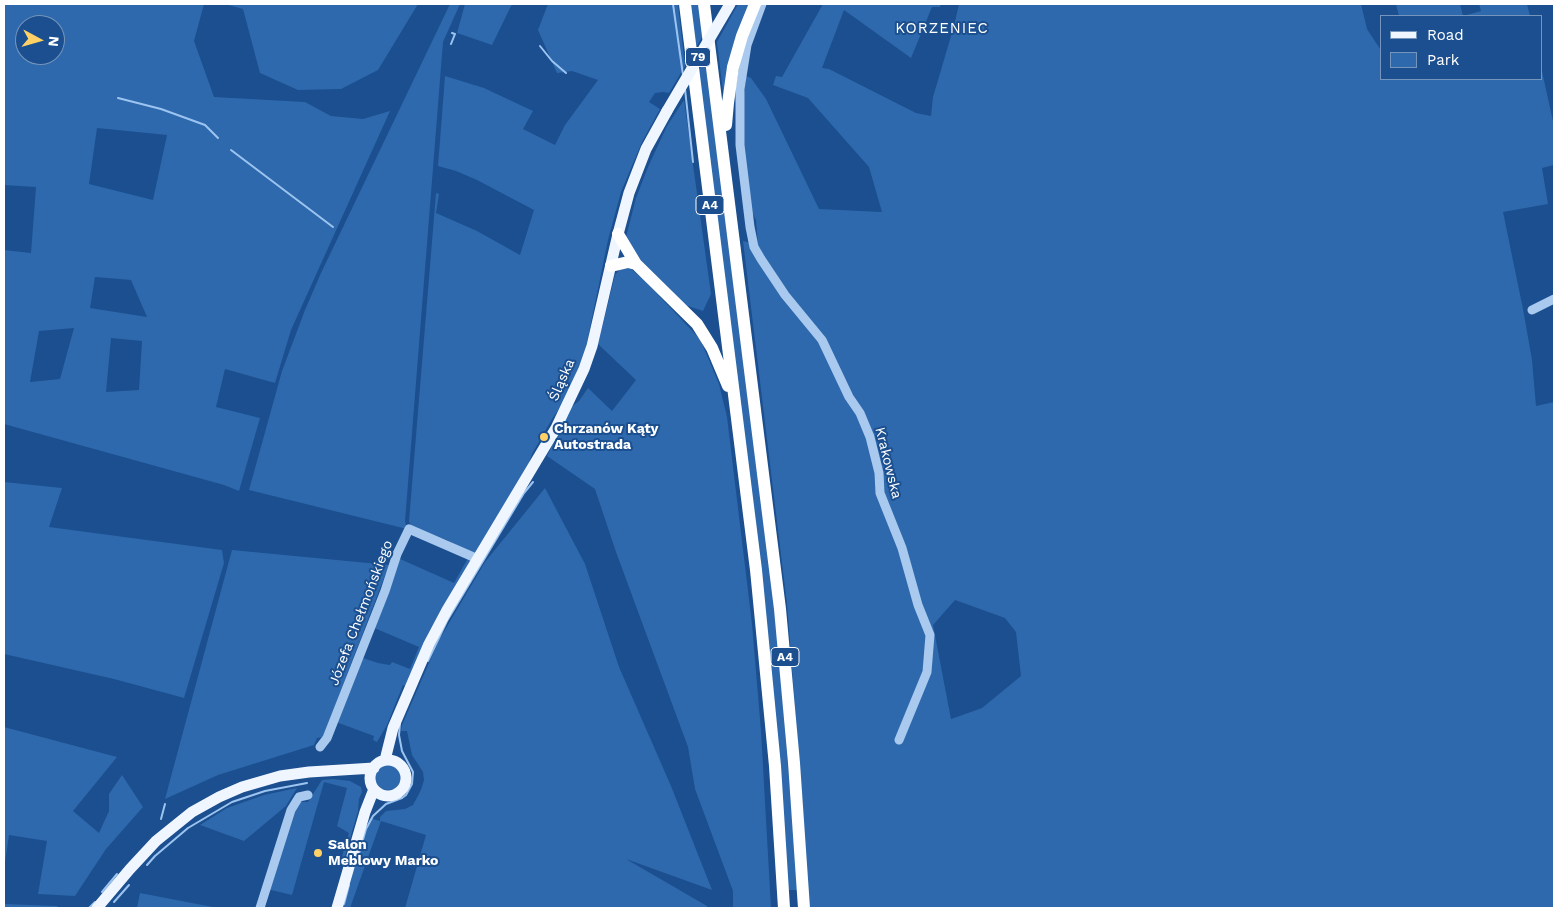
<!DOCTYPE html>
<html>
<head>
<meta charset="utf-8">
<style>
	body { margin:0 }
	#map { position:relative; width:1558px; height:912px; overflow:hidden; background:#1b4f8f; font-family:"Work Sans",sans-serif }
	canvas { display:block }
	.frame { position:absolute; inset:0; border:5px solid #fff; pointer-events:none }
	.legend { position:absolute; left:1380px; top:15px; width:162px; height:65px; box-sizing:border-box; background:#1b4f8f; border:1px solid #7695bc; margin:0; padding:6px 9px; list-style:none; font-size:15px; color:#fff }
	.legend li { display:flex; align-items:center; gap:10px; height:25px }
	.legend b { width:25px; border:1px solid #7695bc }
	.north { position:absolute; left:15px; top:15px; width:50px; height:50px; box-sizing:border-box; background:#1b4f8f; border:1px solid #7695bc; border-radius:50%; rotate:96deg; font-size:14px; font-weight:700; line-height:20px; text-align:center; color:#fff }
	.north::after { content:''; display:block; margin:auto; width:18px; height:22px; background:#ffd166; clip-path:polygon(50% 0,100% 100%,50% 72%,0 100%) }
</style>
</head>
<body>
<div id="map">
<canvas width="1558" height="912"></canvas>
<div class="frame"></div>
<ul class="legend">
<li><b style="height:6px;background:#f0f6ff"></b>Road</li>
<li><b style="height:14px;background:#2e69ad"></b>Park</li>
</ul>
<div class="north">N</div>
</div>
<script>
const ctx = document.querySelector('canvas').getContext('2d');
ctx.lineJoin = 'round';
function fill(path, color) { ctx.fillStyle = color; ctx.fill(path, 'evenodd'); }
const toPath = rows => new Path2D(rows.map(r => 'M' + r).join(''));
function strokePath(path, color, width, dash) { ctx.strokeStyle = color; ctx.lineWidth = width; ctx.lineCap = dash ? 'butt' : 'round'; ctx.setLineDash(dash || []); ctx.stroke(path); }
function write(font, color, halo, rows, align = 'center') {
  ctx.font = font + ' "Work Sans",sans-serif'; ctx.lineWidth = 4; ctx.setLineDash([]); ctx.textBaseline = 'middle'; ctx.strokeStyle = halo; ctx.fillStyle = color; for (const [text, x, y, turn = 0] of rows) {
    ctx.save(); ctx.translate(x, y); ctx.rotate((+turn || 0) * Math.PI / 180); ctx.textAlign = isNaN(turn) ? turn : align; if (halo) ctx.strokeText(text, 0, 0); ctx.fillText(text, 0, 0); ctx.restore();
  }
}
const green = toPath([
	[4,4,204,4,194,41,214,97,305,102,331,116,363,119,390,111,291,330,275,383,225,369,216,407,260,418,239,491,224,485,4,424,4,250,31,253,36,187,4,185],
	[25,25,55,25,55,55,25,55],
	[97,128,167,135,153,200,89,184],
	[95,277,131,280,147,317,90,308],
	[74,328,60,379,30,382,39,331],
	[111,338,142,341,139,390,106,392],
	[225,4,418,4,378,70,341,89,298,90,260,73,243,9],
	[450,4,460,4,443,42,405,521,407,529,249,490,282,371,305,310,321,273],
	[465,4,512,4,492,45,457,33],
	[548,4,678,4,685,66,669,93,663,92,655,93,649,102,660,109,642,142,621,192,608,240,585,352,566,399,552,419,532,454,527,469,476,556,447,540,411,526,409,521,436,193,439,194,436,213,477,231,520,255,534,210,477,180,456,171,438,166,445,76,484,88,533,111,523,129,555,145,565,125,598,80,572,71,557,73,538,30],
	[689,4,700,4,704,34,695,49],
	[738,4,750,4,724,100,717,42],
	[823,4,941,4,940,7,932,7,911,58,844,10,822,68,829,69,916,113,931,116,933,97,954,26,959,4,1361,4,1367,29,1382,52,1382,79,1542,79,1542,71,1554,126,1554,165,1542,168,1548,204,1503,212,1523,309,1532,360,1536,406,1554,402,1554,908,808,908,803,810,787,604,743,241,758,245,756,220,751,210,744,168,744,96,746,76,751,78,766,99,819,209,882,212,869,167,808,98,773,85,776,76,782,77],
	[955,600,1005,618,1016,632,1021,676,982,708,951,719,933,625],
	[1396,4,1460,4,1463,16,1481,11,1479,4,1527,4,1530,16,1399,16],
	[707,56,774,595,798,890,787,890,698,71],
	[684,100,711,294,703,311,682,304,636,259,626,237,636,198,648,167,667,126],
	[621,268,631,269,643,279,700,339,719,384,727,417,752,624,761,731,771,908,733,908,733,891,695,789,688,747,616,552,595,489,547,456,571,407,579,401,588,388,612,411,636,380,598,344,615,275],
	[4,482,62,488,49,527,222,550,224,563,184,698,114,679,4,654],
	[545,488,585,564,619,667,671,786,712,890,626,859,707,906,707,908,405,908,426,835,381,821,350,908,341,908,370,818,380,821,380,817,386,811,405,809,413,805,421,790,424,780,423,772,412,755,407,731,401,731,402,725,439,640,485,562],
	[232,550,389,565,323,737,317,738,314,745,218,775,165,799],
	[398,558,454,583,468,558,473,561,406,686,403,685,387,725,377,742,373,740,374,736,336,722,360,657,378,663,390,665,392,662,410,669,419,647,372,627],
	[4,727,117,757,73,811,99,833,109,811,109,794,122,775,143,807,106,849,75,896,38,894,47,841,9,835,4,869],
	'375 777a13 13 0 1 1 26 0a13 13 0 1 1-26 0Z',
	[333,779,350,781,361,787,362,792,359,799,358,811,343,863,340,863,349,833,337,826,347,788,324,782,292,895,267,889,297,802,308,802,322,780],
	[297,788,286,806,244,841,200,825,227,808,264,795],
	[140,893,218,908,137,908],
	[4,904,57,906,59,908,4,908]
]);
const stream = toPath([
	[673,4,683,75],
	[451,44,455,34,452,33],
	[540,46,552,61,566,73],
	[685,89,693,162],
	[118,98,161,109,205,125,218,138],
	[231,150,333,227],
	[428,661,447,621,524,493,533,482],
	[161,819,165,804],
	[358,857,366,829,373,816,386,804,402,798,406,795,412,784,413,772,402,751,399,735,400,724],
	[147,865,155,856,188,828,232,802,265,791,307,783],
	[102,892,117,874],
	[114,902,129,885],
	[344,904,349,885],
	[89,908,95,902]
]);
const minor = toPath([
	[762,4,747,45,740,89,740,145,750,227,754,247,761,259,785,295,822,340,849,397,860,413,870,437,879,473,880,493,902,548,918,605,930,635,927,672,899,740],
	[1532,310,1554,299],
	[320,747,327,738,385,591,397,554,409,529,478,559],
	[260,908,291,810,299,797,308,795]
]);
const major = toPath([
	[385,760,393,728,429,644,447,610,556,428,584,369,592,346,618,234,629,193,646,149,667,111],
	'370 778a18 18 0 1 1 36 0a18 18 0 1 1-36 0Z',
	[97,908,130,869,156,841,192,812,219,797,242,787,280,776,309,772,374,768],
	[337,908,365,812,374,789]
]);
const highway = toPath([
	[685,4,756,570,775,766,784,908],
	[704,4,780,609,794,763,804,908],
	[726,125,728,103,733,67,742,36,755,4],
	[618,234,636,264,697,324,712,348,728,386],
	[611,266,628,262,636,264]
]);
const majorBridge = toPath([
	[667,111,730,4]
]);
const markers = [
	[544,437,5,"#ffd166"],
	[318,853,5,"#ffd166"]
];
const shields = [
	[698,57,25],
	[710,205,28],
	[785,657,28]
];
const shieldNames = [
	["79",698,57],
	["A4",710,205],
	["A4",785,657]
];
const streetNames = [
	["Śląska",562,380,-66],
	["Krakowska",888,463,76],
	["Józefa Chełmońskiego",361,613,-69]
];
const poiNames = [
	["Chrzanów Kąty",554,429],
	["Autostrada",554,445],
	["Salon",328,845],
	["Meblowy Marko",328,861]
];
const neighbourhoodNames = [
	["KORZENIEC",942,29]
];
fill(green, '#2e69ad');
strokePath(stream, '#9cc4f0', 2);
strokePath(minor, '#a9c9ee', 9);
strokePath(major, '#f0f6ff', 11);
strokePath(highway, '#fff', 12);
strokePath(majorBridge, '#f0f6ff', 11);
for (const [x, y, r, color] of markers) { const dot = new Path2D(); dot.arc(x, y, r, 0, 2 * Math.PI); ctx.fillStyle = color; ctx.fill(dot); strokePath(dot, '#1b4f8f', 2); }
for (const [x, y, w] of shields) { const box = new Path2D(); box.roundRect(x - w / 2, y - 9.5, w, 19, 4); ctx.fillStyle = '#1b4f8f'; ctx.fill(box); strokePath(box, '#fff', 1); }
write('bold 12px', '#fff', null, shieldNames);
write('14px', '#fff', '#1b4f8f', streetNames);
write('bold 14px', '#fff', '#1b4f8f', poiNames, 'left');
ctx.letterSpacing = '1px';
write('15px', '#fff', '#1b4f8f', neighbourhoodNames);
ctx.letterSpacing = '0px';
</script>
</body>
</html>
